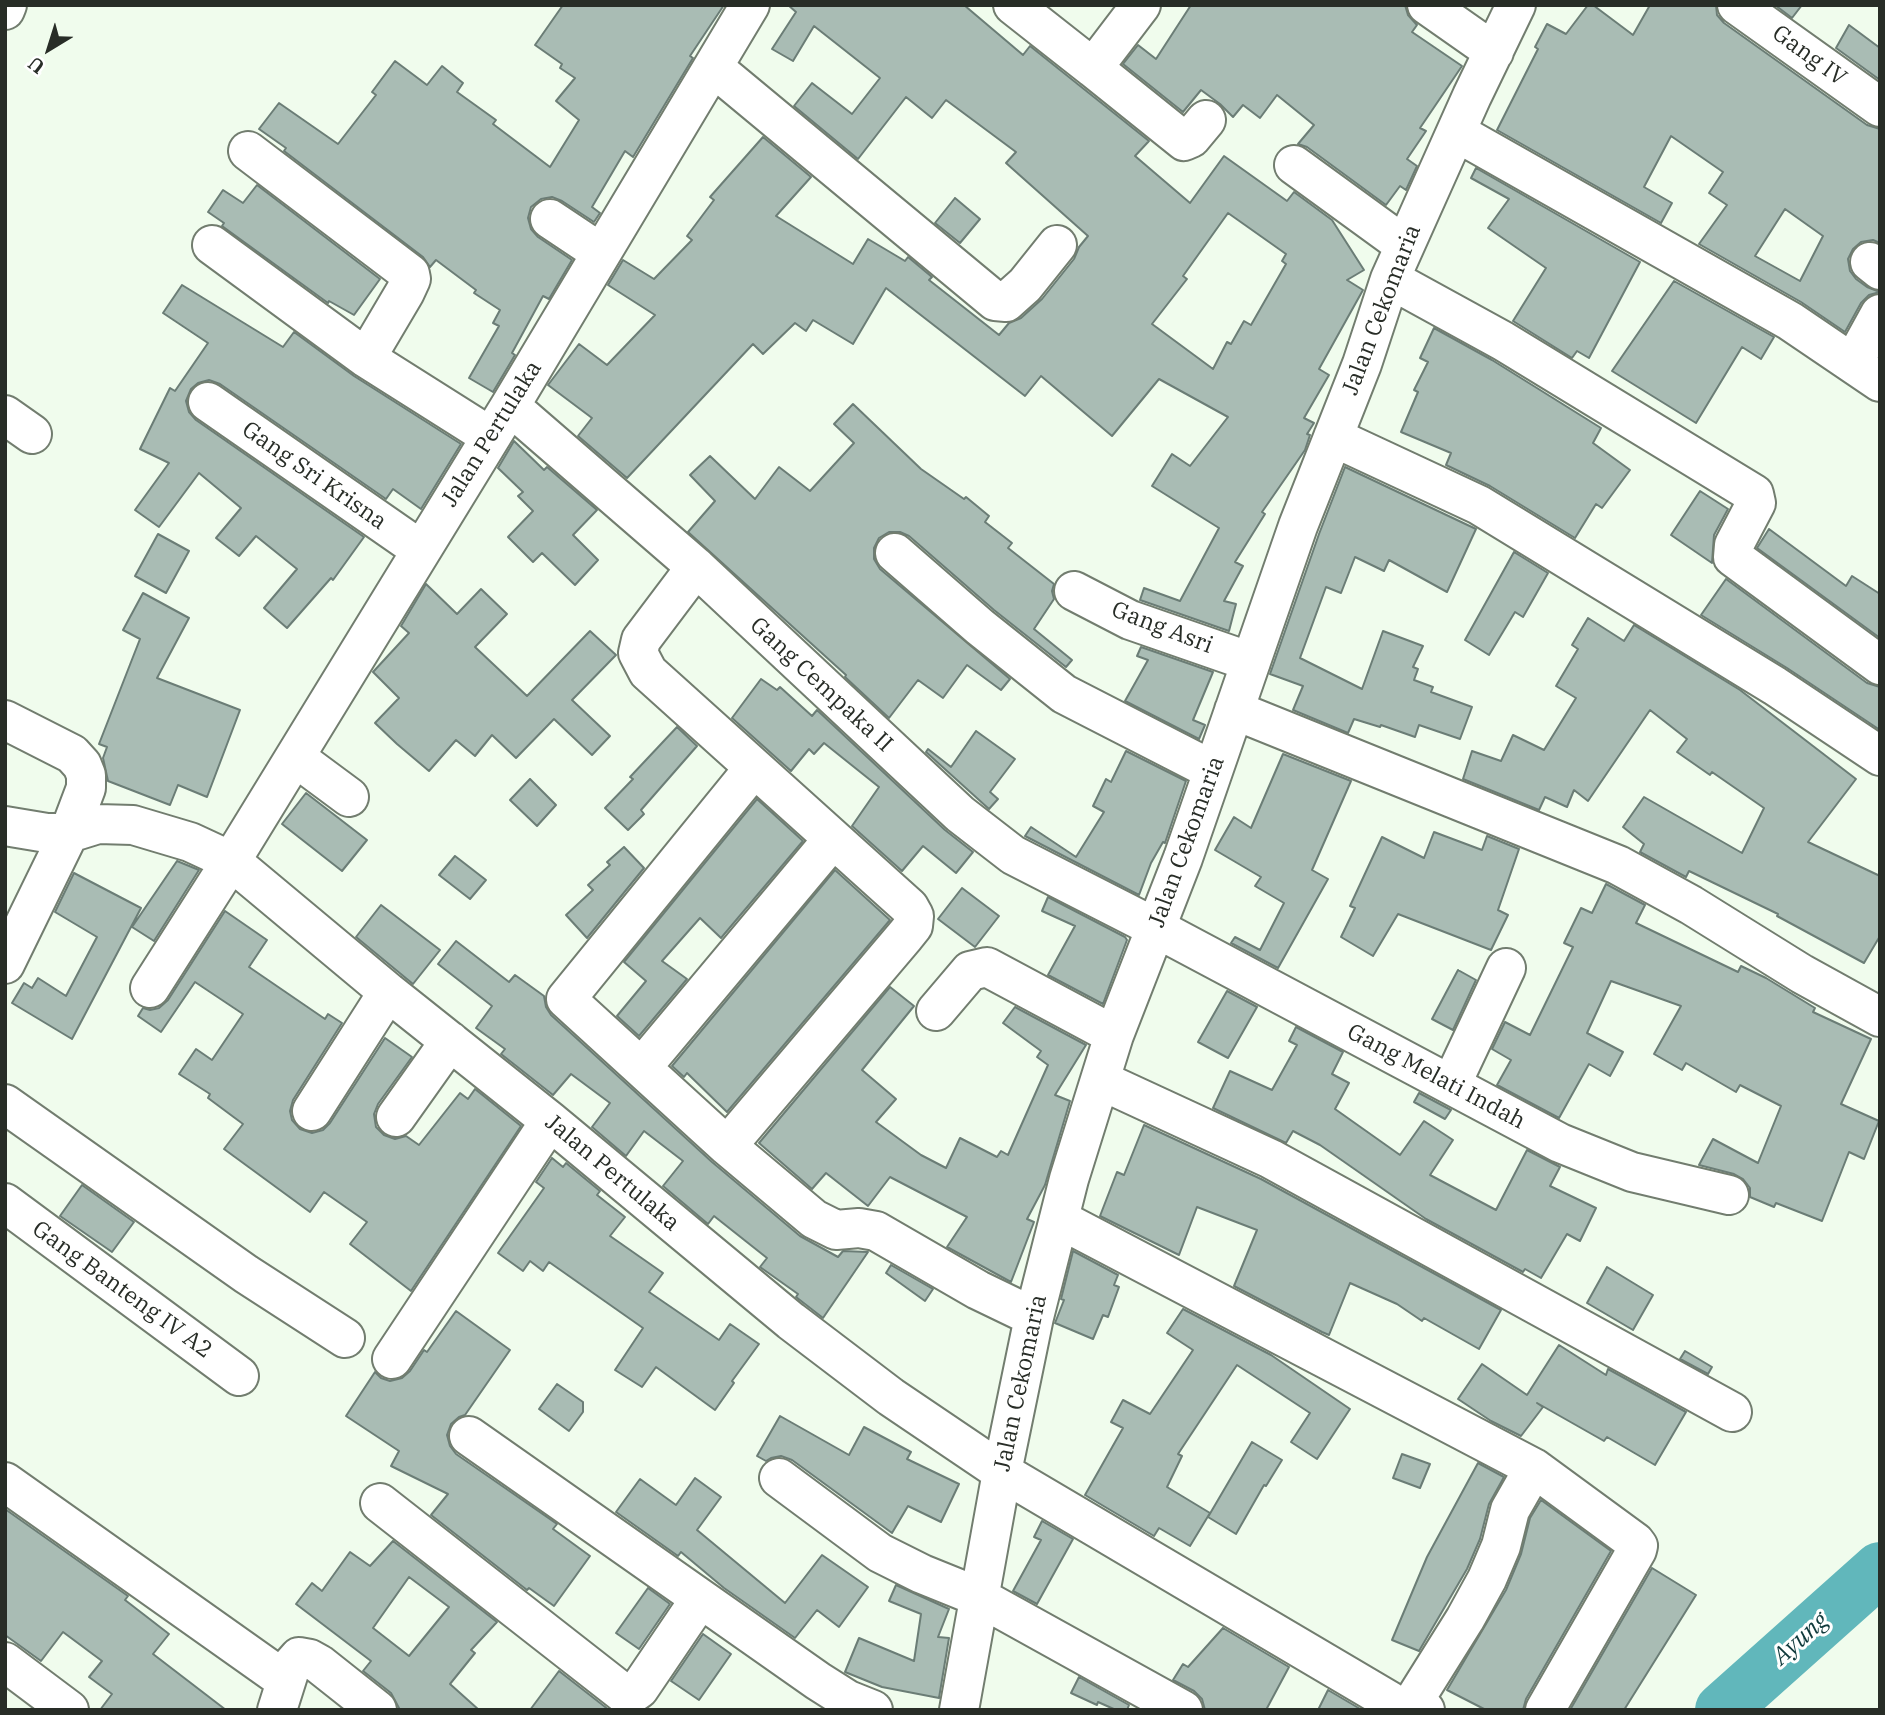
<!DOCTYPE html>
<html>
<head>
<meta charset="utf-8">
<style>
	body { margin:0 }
	#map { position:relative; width:1885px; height:1715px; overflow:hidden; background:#f0fced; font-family:"IBM Plex Serif",serif }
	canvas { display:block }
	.frame { position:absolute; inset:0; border:7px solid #282d27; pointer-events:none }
	.north { position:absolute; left:14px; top:14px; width:70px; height:70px; -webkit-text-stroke:5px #fff; paint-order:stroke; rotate:218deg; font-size:19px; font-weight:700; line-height:28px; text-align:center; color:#282d27 }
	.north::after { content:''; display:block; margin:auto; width:24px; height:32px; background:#282d27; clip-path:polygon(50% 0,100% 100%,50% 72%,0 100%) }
</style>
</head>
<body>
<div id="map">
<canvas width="1885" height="1715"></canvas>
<div class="frame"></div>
<div class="north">U</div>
</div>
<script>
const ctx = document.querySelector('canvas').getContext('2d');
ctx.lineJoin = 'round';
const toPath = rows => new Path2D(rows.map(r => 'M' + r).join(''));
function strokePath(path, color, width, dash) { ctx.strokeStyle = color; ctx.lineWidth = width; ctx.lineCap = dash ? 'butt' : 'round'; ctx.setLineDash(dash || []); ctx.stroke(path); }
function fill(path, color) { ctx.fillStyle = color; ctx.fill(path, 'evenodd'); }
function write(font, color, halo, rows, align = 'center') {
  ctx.font = font + ' "IBM Plex Serif",serif'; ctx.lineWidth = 6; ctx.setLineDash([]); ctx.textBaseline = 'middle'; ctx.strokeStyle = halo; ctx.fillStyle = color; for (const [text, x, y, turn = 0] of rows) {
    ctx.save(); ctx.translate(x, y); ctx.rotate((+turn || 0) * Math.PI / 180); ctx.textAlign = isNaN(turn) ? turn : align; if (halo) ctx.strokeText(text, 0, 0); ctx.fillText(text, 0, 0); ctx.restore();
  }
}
const river = toPath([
	[1722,1710,1880,1569]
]);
const building = toPath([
	[563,5,724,5,690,56,693,58,633,157,625,151,592,207,600,213,594,222,562,201,552,197,541,199,531,207,528,218,531,229,538,237,572,260,549,299,543,296,512,353,515,355,493,392,469,378,499,326,493,323,500,310,474,293,476,290,436,260,430,267,423,257,284,151,286,148,259,129,279,103,338,144,376,95,372,92,395,61,427,85,442,66,463,83,457,92,496,120,493,124,550,167,579,120,556,101,575,78,560,68,562,64,535,45,563,5],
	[788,5,964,5,1023,55,1030,46,1149,141,1135,156,1190,203,1224,156,1287,201,1294,192,1332,220,1364,270,1347,280,1363,290,1319,369,1329,375,1304,418,1314,423,1307,434,1310,435,1305,450,1262,512,1265,514,1235,562,1243,566,1224,601,1236,604,1229,631,1140,600,1144,588,1180,601,1219,528,1152,486,1172,454,1190,466,1228,417,1159,379,1112,436,1041,376,1025,396,886,288,853,344,813,320,806,331,795,323,763,354,753,344,627,478,578,436,592,418,548,385,579,344,607,365,655,315,608,285,623,260,654,279,692,240,687,236,714,200,710,197,763,137,811,177,776,216,853,264,868,239,905,261,908,257,932,277,929,280,999,335,1009,323,1021,318,1042,299,1074,259,1079,247,1088,236,1006,163,1016,152,946,100,932,118,906,97,858,159,794,106,812,83,852,114,880,78,814,26,793,61,772,49,796,12,788,5],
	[1228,213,1286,254,1282,261,1286,264,1251,325,1244,321,1231,344,1227,342,1213,369,1152,324,1187,279,1183,276,1228,213],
	[1191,5,1405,5,1408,15,1417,25,1412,32,1462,66,1420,128,1426,131,1407,159,1417,166,1406,190,1400,186,1386,205,1307,147,1298,144,1314,125,1277,95,1260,118,1243,105,1233,117,1220,104,1201,90,1183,112,1123,64,1138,45,1156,59,1191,5],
	[1588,5,1593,5,1633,35,1650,5,1716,5,1717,15,1724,23,1867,125,1880,129,1880,243,1873,240,1861,242,1853,249,1848,259,1850,271,1856,279,1867,287,1880,292,1869,295,1861,303,1845,332,1801,302,1699,244,1727,205,1709,193,1723,172,1671,136,1644,187,1672,203,1661,223,1497,130,1538,49,1535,47,1547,24,1566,34,1588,5],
	[1785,209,1823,236,1800,281,1755,256,1785,209],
	[1775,5,1802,5,1792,18,1775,5],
	[1849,25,1880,48,1880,80,1836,48,1849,25],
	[1476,168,1640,262,1589,358,1577,351,1572,358,1513,321,1546,268,1488,228,1509,199,1471,178,1476,168],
	[257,185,380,279,354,315,329,301,328,303,222,226,224,223,208,212,223,190,243,203,257,185],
	[955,198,980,219,960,243,935,223,955,198],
	[1674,281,1774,337,1761,359,1742,347,1696,423,1612,371,1674,281],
	[182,285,283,347,294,332,354,376,461,444,421,509,393,489,386,499,220,384,209,380,198,383,191,389,186,401,189,412,196,420,364,537,333,580,331,578,287,628,264,608,297,569,256,536,239,556,216,538,241,508,199,473,159,527,135,510,169,463,140,449,170,388,175,391,208,343,163,313,182,285],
	[1434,328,1492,360,1601,428,1593,443,1630,470,1602,508,1596,504,1575,538,1490,486,1446,465,1451,453,1401,432,1418,392,1414,390,1428,362,1420,358,1434,328],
	[853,404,921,469,964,499,966,497,989,516,985,522,1012,543,1008,548,1054,584,1052,591,1054,599,1034,629,1072,660,1066,667,994,610,909,536,900,532,889,532,879,538,874,548,874,559,880,569,1010,679,1001,690,967,665,943,698,918,680,889,718,845,677,846,675,688,532,715,501,690,475,710,456,755,499,779,467,810,491,854,443,834,424,853,404],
	[514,441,544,470,547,467,597,510,573,535,598,560,575,585,542,553,533,562,508,537,533,511,518,496,523,492,498,468,514,441],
	[1345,467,1476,529,1447,592,1389,560,1384,571,1355,557,1341,593,1326,587,1300,658,1362,689,1383,631,1423,646,1413,667,1418,669,1414,680,1433,687,1431,692,1472,707,1460,739,1419,725,1415,737,1381,725,1380,727,1354,719,1348,733,1293,710,1303,686,1270,674,1319,534,1345,467],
	[1700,491,1728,509,1714,535,1712,563,1671,535,1700,491],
	[1769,529,1846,586,1852,576,1880,594,1880,638,1757,548,1769,529],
	[158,534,189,551,166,593,135,576,158,534],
	[1514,552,1548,573,1523,617,1515,612,1489,655,1465,640,1514,552],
	[1726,579,1867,683,1880,687,1880,730,1787,668,1701,615,1726,579],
	[426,584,457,614,481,589,507,614,475,647,527,696,590,631,616,655,572,700,610,736,592,755,554,719,516,758,492,735,475,756,456,740,429,771,397,744,375,723,399,698,373,672,409,633,401,626,426,584],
	[143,593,189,618,157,678,240,710,207,797,178,785,170,805,108,781,103,758,107,747,99,744,140,639,123,630,143,593],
	[1588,618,1624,641,1634,625,1740,690,1856,779,1808,842,1880,876,1880,936,1864,963,1777,916,1778,914,1689,871,1686,877,1640,852,1644,844,1623,827,1644,797,1742,853,1764,808,1712,772,1710,775,1677,752,1687,739,1650,710,1588,801,1574,790,1567,807,1545,797,1539,810,1463,779,1472,751,1501,761,1513,735,1544,750,1576,698,1556,686,1578,649,1572,645,1588,618],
	[1141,647,1213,672,1193,720,1205,725,1199,739,1125,701,1148,660,1137,656,1141,647],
	[761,679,777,690,780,687,812,716,817,710,945,830,973,852,956,873,923,846,902,871,852,826,879,787,824,743,814,754,809,749,791,771,732,718,761,679],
	[677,727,697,746,641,810,644,814,628,830,605,808,633,779,630,777,677,727],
	[976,731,1015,759,990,792,998,799,989,809,926,752,928,749,951,767,976,731],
	[1126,751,1186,781,1165,843,1163,842,1151,863,1139,895,1025,836,1031,827,1076,857,1104,812,1093,806,1106,779,1111,782,1126,751],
	[1283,754,1351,781,1312,870,1328,879,1278,968,1231,943,1235,937,1260,950,1284,903,1255,886,1261,877,1215,850,1234,817,1251,828,1283,754],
	[530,779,556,805,537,826,510,800,530,779],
	[306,793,367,840,342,871,282,824,306,793],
	[757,799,803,841,721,938,700,918,662,961,687,979,639,1036,617,1016,646,981,624,962,757,799],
	[1434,832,1482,850,1487,836,1519,849,1498,910,1508,915,1491,950,1398,914,1373,956,1341,937,1355,908,1350,906,1382,837,1424,858,1434,832],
	[624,847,644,868,587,938,566,915,593,890,588,885,610,865,607,862,624,847],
	[455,856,486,880,470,899,439,875,455,856],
	[177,861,199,870,154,941,132,927,177,861],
	[835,870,890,920,727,1112,687,1073,684,1077,672,1066,835,870],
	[74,873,141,908,72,1039,12,1003,24,983,32,988,38,978,66,996,97,937,55,912,74,873],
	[1606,884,1645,905,1636,923,1738,972,1741,966,1766,978,1815,1008,1813,1012,1871,1039,1841,1104,1879,1121,1864,1159,1849,1152,1822,1221,1776,1203,1774,1207,1750,1197,1750,1188,1743,1179,1734,1174,1699,1165,1713,1139,1758,1163,1781,1106,1740,1085,1736,1092,1686,1063,1682,1070,1654,1054,1681,1006,1611,981,1587,1033,1623,1052,1610,1076,1589,1064,1559,1118,1497,1085,1511,1060,1492,1049,1505,1022,1530,1035,1573,947,1564,943,1581,908,1592,913,1606,884],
	[962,888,999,916,975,947,938,919,962,888],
	[1048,897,1125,937,1127,940,1103,1004,1048,975,1075,926,1042,911,1048,897],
	[381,905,440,950,413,984,356,937,381,905],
	[225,911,267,940,249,967,325,1019,328,1014,342,1023,293,1100,290,1111,292,1120,300,1129,312,1133,323,1130,330,1123,385,1038,412,1057,378,1104,374,1114,376,1127,384,1135,395,1139,406,1136,419,1145,460,1093,468,1099,475,1089,521,1126,411,1291,350,1244,367,1222,324,1192,310,1212,224,1149,243,1124,208,1098,210,1094,179,1074,196,1049,212,1060,243,1014,195,982,161,1032,138,1016,143,1008,150,1010,159,1008,168,1000,225,911],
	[456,941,509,982,515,975,544,996,546,1007,551,1015,712,1162,800,1236,838,1257,843,1251,868,1252,823,1318,796,1297,798,1294,760,1267,767,1258,714,1216,708,1224,663,1186,683,1161,644,1131,626,1156,592,1127,610,1103,571,1074,553,1095,501,1054,505,1049,476,1028,492,1006,438,964,456,941],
	[1458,970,1476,980,1453,1030,1432,1019,1458,970],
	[890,987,914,1006,862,1070,896,1099,876,1122,921,1155,946,1168,960,1138,997,1157,1001,1151,1008,1155,1048,1065,1037,1057,1041,1051,1003,1023,1015,1007,1086,1045,1055,1095,1070,1101,1045,1185,1027,1219,1034,1222,1011,1282,947,1247,967,1217,890,1177,868,1206,826,1173,812,1189,759,1143,890,987],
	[1227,991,1257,1007,1228,1058,1198,1042,1227,991],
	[1296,1027,1343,1052,1332,1074,1349,1083,1335,1109,1400,1155,1424,1121,1453,1140,1430,1175,1496,1210,1527,1150,1560,1167,1550,1186,1596,1208,1580,1241,1567,1234,1541,1278,1525,1269,1523,1272,1426,1219,1320,1145,1293,1131,1286,1143,1213,1108,1230,1071,1272,1090,1297,1045,1289,1041,1296,1027],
	[1419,1093,1451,1110,1445,1119,1414,1102,1419,1093],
	[1144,1125,1261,1179,1501,1310,1479,1349,1424,1318,1422,1321,1397,1304,1350,1283,1329,1335,1322,1332,1234,1286,1257,1230,1197,1207,1179,1255,1100,1216,1117,1172,1124,1175,1144,1125],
	[552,1158,563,1167,566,1163,600,1191,597,1195,625,1217,610,1236,663,1273,649,1292,719,1340,730,1324,759,1344,732,1381,734,1383,715,1410,656,1367,642,1387,615,1370,643,1328,549,1262,543,1271,530,1261,523,1271,498,1253,544,1188,536,1182,552,1158],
	[82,1185,134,1222,112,1252,60,1216,82,1185],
	[1073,1251,1118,1275,1114,1285,1119,1287,1108,1317,1103,1315,1093,1339,1055,1323,1064,1300,1061,1299,1073,1251],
	[891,1265,933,1289,925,1301,886,1273,891,1265],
	[1607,1267,1653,1295,1633,1330,1587,1303,1607,1267],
	[1183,1309,1271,1355,1350,1409,1317,1459,1291,1442,1310,1413,1237,1365,1178,1454,1182,1456,1167,1487,1210,1513,1190,1546,1159,1528,1154,1536,1085,1495,1123,1428,1111,1422,1123,1400,1150,1414,1193,1350,1167,1333,1183,1309],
	[456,1311,510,1350,465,1415,459,1417,451,1424,447,1435,450,1446,456,1454,557,1524,553,1529,590,1556,554,1606,529,1588,527,1590,431,1515,448,1494,391,1466,399,1451,346,1416,375,1372,381,1378,390,1381,402,1378,410,1371,424,1350,427,1352,456,1311],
	[1559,1345,1606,1375,1608,1369,1686,1412,1655,1465,1607,1437,1604,1441,1537,1403,1543,1407,1521,1436,1491,1421,1458,1399,1482,1364,1527,1395,1559,1345],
	[1685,1351,1712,1367,1708,1374,1680,1359,1685,1351],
	[557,1384,583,1402,583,1412,569,1431,539,1409,557,1384],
	[780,1416,849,1455,864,1427,911,1452,907,1459,959,1484,941,1522,908,1506,892,1533,792,1460,781,1456,771,1458,766,1461,757,1456,780,1416],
	[1252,1442,1282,1460,1266,1486,1264,1485,1236,1534,1208,1517,1252,1442],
	[1402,1454,1430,1464,1420,1488,1393,1478,1402,1454],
	[1478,1463,1504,1477,1489,1504,1480,1539,1467,1569,1419,1651,1392,1640,1427,1557,1478,1463],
	[695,1478,721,1497,697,1530,785,1603,822,1555,868,1587,839,1627,817,1610,795,1638,724,1588,681,1552,678,1556,616,1512,640,1479,676,1505,695,1478],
	[1541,1500,1611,1551,1526,1699,1523,1710,1486,1710,1447,1690,1506,1590,1521,1554,1530,1518,1541,1500],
	[5,1509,128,1596,125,1600,169,1634,153,1654,226,1710,100,1710,112,1694,89,1677,102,1661,63,1632,41,1661,5,1635,5,1509],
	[1042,1521,1073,1539,1037,1604,1013,1591,1041,1540,1034,1537,1042,1521],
	[393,1541,497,1622,471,1650,475,1653,450,1684,479,1710,400,1710,391,1693,363,1671,371,1661,296,1604,312,1583,322,1591,350,1552,370,1566,393,1541],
	[409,1577,449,1607,409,1656,373,1628,409,1577],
	[1652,1568,1696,1595,1624,1710,1570,1710,1652,1568],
	[896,1585,949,1609,938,1637,949,1638,939,1698,882,1687,845,1672,859,1638,914,1661,921,1614,889,1601,896,1585],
	[648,1588,670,1604,639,1649,616,1633,648,1588],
	[1223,1628,1289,1667,1266,1710,1205,1710,1202,1699,1194,1691,1173,1680,1183,1664,1188,1667,1223,1628],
	[703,1634,731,1654,699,1700,671,1681,703,1634],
	[559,1671,609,1710,530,1710,559,1671],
	[1079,1677,1129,1705,1127,1710,1116,1710,1098,1702,1097,1705,1071,1693,1079,1677],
	[1328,1690,1362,1710,1318,1710,1328,1690]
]);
const minor = toPath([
	[1013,5,1093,68],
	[1141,5,1093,68,1184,141,1191,138,1206,120],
	[1427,5,1494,52],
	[1737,5,1880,107],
	[5,10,7,5],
	[713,67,995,301,1006,302,1025,285,1057,245],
	[1456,132,1790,321,1880,382],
	[248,151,410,274,411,279,405,292,366,358],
	[1294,165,1404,245],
	[550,219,601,253],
	[212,245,366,358,491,437],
	[1870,262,1880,270],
	[1390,279,1503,341,1754,494,1756,503,1734,545,1733,557,1880,665],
	[1853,363,1880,314],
	[208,402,421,550],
	[510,406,696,567,960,814,1013,855,1156,928,1560,1143,1632,1172,1729,1195],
	[5,415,32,434],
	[1333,437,1479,505,1775,686,1880,756],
	[895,553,980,627,1064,694,1212,770],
	[696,567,641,640,638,653,648,672,909,907,914,916,913,926,905,936,727,1146,566,999,754,768],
	[1074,591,1130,620,1251,662],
	[1234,710,1618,865,1691,905,1802,974,1880,1017],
	[5,720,72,754,82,765,86,775,86,788,69,833,5,964],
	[295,757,349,797],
	[5,826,47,833,69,833,98,824,133,825,190,842,231,861,388,992,550,1121,791,1321,891,1397,1002,1472,1390,1701],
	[150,988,231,861,510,406,750,5],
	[936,1011,970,971,987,967,1114,1035],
	[642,1067,833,839],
	[1100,1080,1271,1159,1732,1412],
	[1451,1085,1506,968],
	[5,1104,246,1274,345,1338],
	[312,1111,388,992],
	[396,1117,450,1041],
	[727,1146,814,1219,836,1230,859,1228,876,1231,978,1290,1034,1317],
	[5,1203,239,1376],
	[1059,1219,1534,1468,1635,1542,1638,1546,1637,1550,1545,1710],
	[392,1359,550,1121],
	[469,1436,818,1681,848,1700,873,1710],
	[779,1478,880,1553,922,1574,979,1597,1183,1710],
	[5,1482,286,1681],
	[380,1503,623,1693,629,1696,639,1689,700,1599],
	[5,1662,69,1710],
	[277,1710,291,1666,299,1657,310,1659,319,1664,377,1710],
	[959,1710,1002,1472,1034,1317,1069,1179,1114,1035,1183,858,1298,526,1362,364,1390,279,1472,96,1516,5],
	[1425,1710,1413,1702,1465,1619,1487,1579,1501,1546,1510,1510,1534,1468]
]);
const streetNames = [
	["Gang IV",1809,56,36],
	["Jalan Cekomaria",1382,310,-69],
	["Jalan Pertulaka",492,434,-58],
	["Gang Sri Krisna",314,476,35],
	["Gang Asri",1162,628,21],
	["Gang Cempaka II",821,685,43],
	["Jalan Cekomaria",1187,842,-70],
	["Gang Melati Indah",1436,1077,28],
	["Jalan Pertulaka",612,1173,40],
	["Gang Banteng IV A2",122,1290,36],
	["Jalan Cekomaria",1021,1383,-78]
];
const waterNames = [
	["Ayung",1801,1639,-42]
];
strokePath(river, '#61b7bb', 54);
fill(building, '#a9bcb4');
strokePath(building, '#6b7d76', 2);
strokePath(minor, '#727d6f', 42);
strokePath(minor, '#fff', 38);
write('23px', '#282d27', '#fff', streetNames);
write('italic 24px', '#0f393b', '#fff', waterNames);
</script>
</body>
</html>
